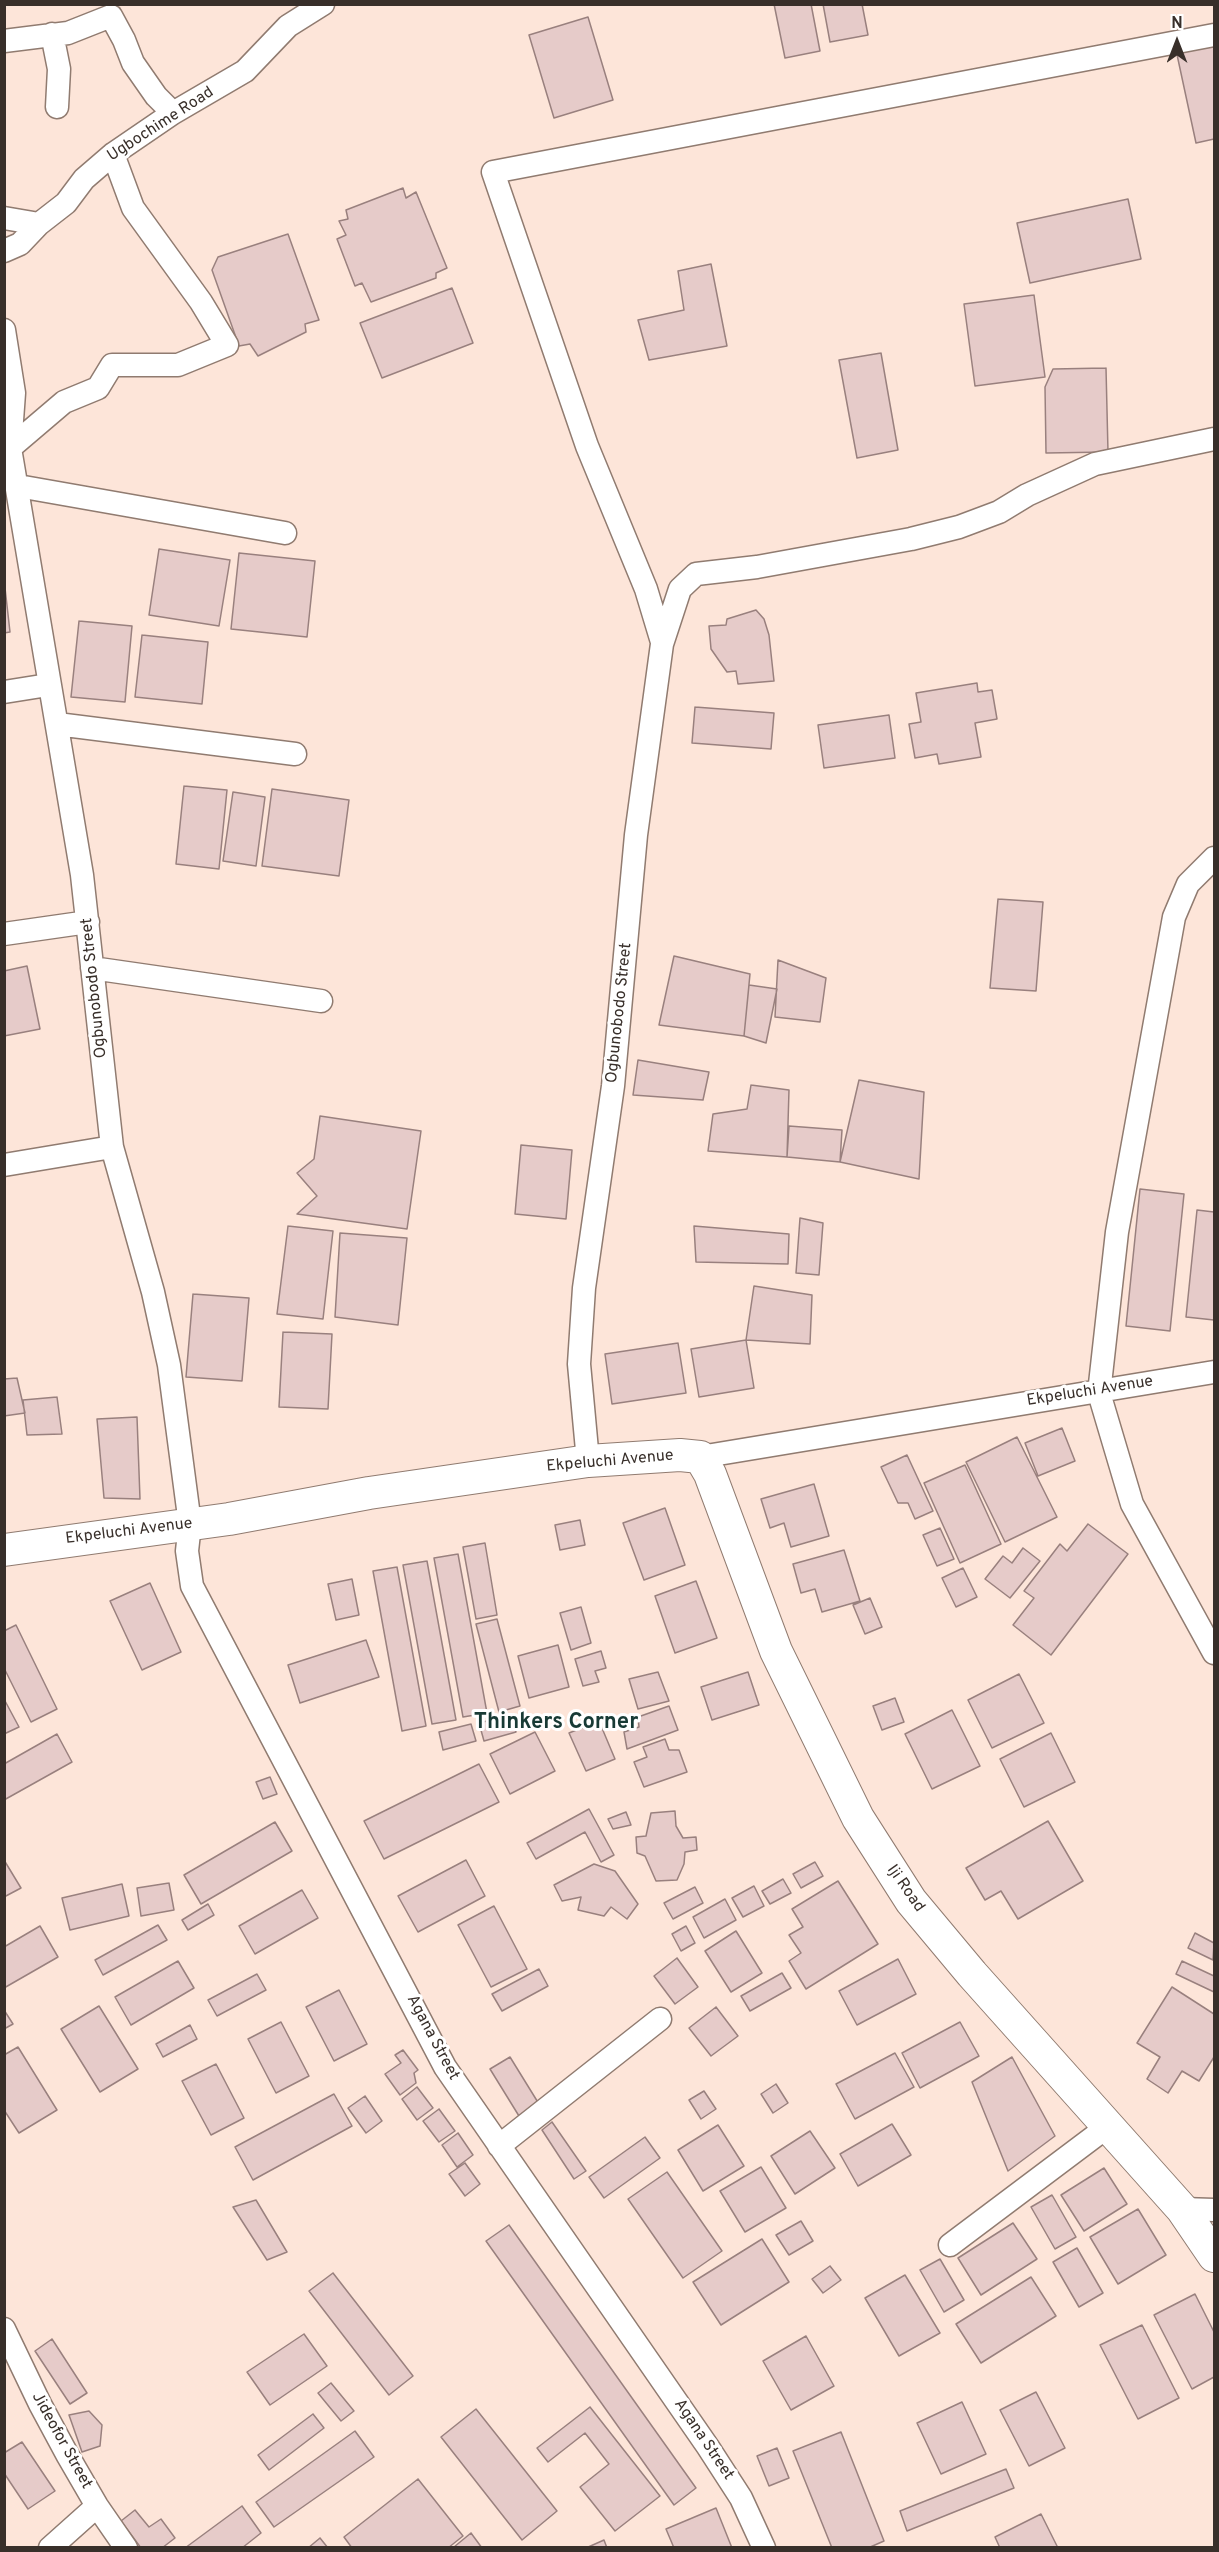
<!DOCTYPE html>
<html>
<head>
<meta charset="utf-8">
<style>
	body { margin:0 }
	#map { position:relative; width:1219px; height:2552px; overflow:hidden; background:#fde5d9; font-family:Overpass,sans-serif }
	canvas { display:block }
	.frame { position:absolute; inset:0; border:6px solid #382f2a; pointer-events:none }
	.north { position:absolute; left:1147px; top:12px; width:60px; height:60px; -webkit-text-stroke:4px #fff; paint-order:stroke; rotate:0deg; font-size:16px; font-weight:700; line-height:24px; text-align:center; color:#382f2a }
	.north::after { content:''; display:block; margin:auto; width:21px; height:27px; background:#382f2a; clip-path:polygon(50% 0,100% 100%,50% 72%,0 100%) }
</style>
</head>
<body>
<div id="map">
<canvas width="1219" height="2552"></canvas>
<div class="frame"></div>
<div class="north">N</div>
</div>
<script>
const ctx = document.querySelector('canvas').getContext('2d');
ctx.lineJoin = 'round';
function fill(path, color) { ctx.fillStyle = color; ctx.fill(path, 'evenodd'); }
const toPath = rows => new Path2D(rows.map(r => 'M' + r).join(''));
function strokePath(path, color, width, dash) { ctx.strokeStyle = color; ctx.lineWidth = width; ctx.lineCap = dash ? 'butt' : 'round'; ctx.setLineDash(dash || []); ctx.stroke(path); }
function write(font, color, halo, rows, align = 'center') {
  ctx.font = font + ' Overpass,sans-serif'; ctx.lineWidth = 6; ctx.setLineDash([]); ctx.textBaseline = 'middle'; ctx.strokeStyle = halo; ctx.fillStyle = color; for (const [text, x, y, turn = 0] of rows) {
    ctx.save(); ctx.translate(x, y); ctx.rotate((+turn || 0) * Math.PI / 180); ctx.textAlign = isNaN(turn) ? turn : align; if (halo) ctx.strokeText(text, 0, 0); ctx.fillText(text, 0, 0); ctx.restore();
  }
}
const building = toPath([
	[774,4,811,4,820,51,785,58,774,4],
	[823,4,862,4,868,35,830,42,823,4],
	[588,17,613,100,554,118,529,35,588,17],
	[1214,41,1214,139,1196,143,1176,50,1214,41],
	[403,188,406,198,416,192,447,268,436,273,436,278,371,302,362,283,355,286,337,239,346,235,339,221,348,219,346,210,403,188],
	[1128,199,1141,259,1030,283,1017,223,1128,199],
	[288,234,319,320,305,324,306,332,258,356,250,344,239,346,212,270,218,257,288,234],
	[711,264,727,346,649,360,638,320,684,310,678,271,711,264],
	[452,288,473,343,382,378,360,323,452,288],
	[1034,295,1045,377,975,386,964,304,1034,295],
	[881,353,898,450,857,458,839,360,881,353],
	[1106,368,1108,452,1046,453,1045,387,1053,369,1106,368],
	[159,549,230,560,219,626,149,615,159,549],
	[239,553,315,561,307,637,231,629,239,553],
	[4,579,10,632,4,633,4,579],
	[756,610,764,619,769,635,774,681,738,684,736,671,727,672,711,649,709,626,726,625,727,619,756,610],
	[79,621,132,626,125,702,71,697,79,621],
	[142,635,208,642,202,704,135,697,142,635],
	[977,683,978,692,992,690,997,719,975,723,981,757,939,764,937,754,915,758,909,724,921,722,916,693,977,683],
	[695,707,774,713,771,749,692,743,695,707],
	[889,715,895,758,824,768,818,725,889,715],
	[184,786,227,790,219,869,176,864,184,786],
	[272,789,349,800,339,876,262,866,272,789],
	[233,792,265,797,256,866,223,861,233,792],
	[998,899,1043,902,1036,991,990,988,998,899],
	[674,956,750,974,744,1036,659,1025,674,956],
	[778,960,826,978,820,1022,775,1017,778,960],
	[27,966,40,1029,4,1036,4,971,27,966],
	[749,985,777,989,766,1043,744,1036,749,985],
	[638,1060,709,1072,703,1100,633,1095,638,1060],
	[859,1080,924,1092,919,1179,840,1162,859,1080],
	[751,1085,789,1090,787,1157,708,1151,713,1114,747,1109,751,1085],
	[320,1116,421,1131,407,1229,297,1214,317,1196,297,1173,314,1159,320,1116],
	[789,1126,842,1130,840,1162,787,1157,789,1126],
	[521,1145,572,1150,566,1219,515,1214,521,1145],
	[1140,1189,1184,1194,1170,1331,1126,1326,1140,1189],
	[1197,1210,1214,1212,1214,1320,1186,1317,1197,1210],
	[800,1218,823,1223,819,1275,796,1273,800,1218],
	[288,1226,333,1231,323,1319,277,1314,288,1226],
	[694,1226,789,1234,788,1264,696,1262,694,1226],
	[340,1233,407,1238,398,1325,335,1317,340,1233],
	[754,1286,812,1295,810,1344,746,1340,754,1286],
	[193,1294,249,1298,242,1381,186,1377,193,1294],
	[283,1332,332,1334,328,1409,279,1407,283,1332],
	[746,1340,754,1388,699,1397,691,1349,746,1340],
	[678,1343,686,1393,612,1404,605,1354,678,1343],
	[17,1378,25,1413,4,1416,4,1379,17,1378],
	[57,1397,62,1434,27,1435,23,1400,57,1397],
	[137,1417,140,1499,104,1498,97,1419,137,1417],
	[1062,1428,1075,1461,1038,1476,1025,1443,1062,1428],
	[1017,1437,1057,1517,1005,1542,966,1462,1017,1437],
	[907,1455,933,1511,915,1519,908,1503,898,1503,881,1467,907,1455],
	[965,1465,1001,1544,960,1563,924,1483,965,1465],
	[814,1484,829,1536,791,1547,784,1523,770,1528,761,1499,814,1484],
	[665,1508,685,1565,644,1580,623,1523,665,1508],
	[580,1520,585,1545,560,1550,555,1525,580,1520],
	[1088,1524,1128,1554,1051,1655,1013,1625,1034,1598,1024,1591,1060,1544,1067,1551,1088,1524],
	[940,1528,954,1559,937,1566,923,1535,940,1528],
	[485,1543,497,1615,476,1619,463,1547,485,1543],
	[1023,1548,1040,1561,1010,1598,985,1579,1003,1556,1012,1563,1023,1548],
	[844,1550,860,1601,822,1612,815,1589,801,1593,793,1564,844,1550],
	[458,1554,487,1713,463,1717,434,1558,458,1554],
	[427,1561,456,1720,432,1724,403,1565,427,1561],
	[397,1567,426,1726,402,1731,373,1571,397,1567],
	[963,1568,977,1597,956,1607,942,1578,963,1568],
	[352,1579,359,1615,336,1620,328,1584,352,1579],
	[696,1581,717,1638,675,1653,655,1596,696,1581],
	[150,1583,181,1652,142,1670,110,1601,150,1583],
	[870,1598,882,1627,865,1634,853,1605,870,1598],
	[581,1607,591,1643,571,1650,560,1613,581,1607],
	[497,1619,520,1706,499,1712,476,1624,497,1619],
	[16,1625,57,1709,31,1722,4,1668,4,1631,16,1625],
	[366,1640,379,1677,300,1703,288,1665,366,1640],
	[558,1645,569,1687,529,1698,518,1656,558,1645],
	[601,1651,606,1668,595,1671,599,1682,583,1686,575,1659,601,1651],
	[658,1672,669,1701,638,1709,629,1679,658,1672],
	[748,1672,759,1705,712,1720,701,1687,748,1672],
	[1019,1674,1044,1723,992,1748,968,1700,1019,1674],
	[895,1698,904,1722,882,1730,873,1706,895,1698],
	[4,1699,19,1727,4,1734,4,1699],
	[669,1706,678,1730,627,1749,624,1732,639,1727,638,1717,669,1706],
	[952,1710,980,1766,932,1789,905,1734,952,1710],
	[511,1715,516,1732,484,1741,479,1723,511,1715],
	[599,1721,615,1759,586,1771,569,1733,599,1721],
	[471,1724,476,1741,443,1750,439,1732,471,1724],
	[535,1732,555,1771,510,1794,490,1754,535,1732],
	[1051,1733,1075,1782,1024,1807,1000,1759,1051,1733],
	[57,1734,72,1762,4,1800,4,1764,57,1734],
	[665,1739,669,1750,679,1750,687,1772,644,1787,634,1762,647,1757,643,1747,665,1739],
	[479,1764,499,1802,384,1859,364,1821,479,1764],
	[270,1777,277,1794,263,1799,256,1782,270,1777],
	[589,1809,614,1855,601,1862,585,1832,536,1859,527,1843,589,1809],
	[675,1811,676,1826,683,1838,696,1837,697,1850,685,1852,684,1864,677,1880,656,1881,645,1856,637,1853,636,1837,646,1836,651,1813,675,1811],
	[626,1812,631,1825,613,1829,608,1819,626,1812],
	[1048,1821,1083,1881,1018,1919,1001,1891,985,1900,966,1868,1048,1821],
	[275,1822,292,1851,201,1904,184,1875,275,1822],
	[4,1860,21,1888,4,1897,4,1860],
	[466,1860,485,1896,418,1932,398,1896,466,1860],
	[815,1862,823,1876,801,1888,793,1874,815,1862],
	[594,1864,615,1871,638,1904,627,1919,611,1907,604,1916,578,1910,581,1897,562,1901,554,1885,594,1864],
	[783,1879,791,1893,770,1904,762,1891,783,1879],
	[838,1881,878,1944,806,1989,789,1961,801,1953,789,1935,803,1927,792,1909,838,1881],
	[169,1883,174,1910,141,1916,137,1888,169,1883],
	[122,1884,129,1916,70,1930,62,1898,122,1884],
	[754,1886,764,1906,743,1917,732,1898,754,1886],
	[695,1887,703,1903,673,1919,664,1903,695,1887],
	[302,1890,318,1918,255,1954,239,1926,302,1890],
	[725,1899,736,1920,704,1938,693,1917,725,1899],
	[208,1904,214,1915,188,1930,182,1920,208,1904],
	[494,1906,527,1969,491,1987,458,1925,494,1906],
	[158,1925,167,1940,103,1975,95,1960,158,1925],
	[40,1926,58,1957,4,1988,4,1947,40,1926],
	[686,1926,695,1943,681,1951,672,1934,686,1926],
	[736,1931,762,1973,731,1992,705,1951,736,1931],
	[1195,1933,1214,1943,1213,1960,1188,1948,1195,1933],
	[677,1958,698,1987,675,2004,654,1976,677,1958],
	[898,1959,916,1994,857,2025,839,1991,898,1959],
	[178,1961,194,1988,131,2025,115,1997,178,1961],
	[1182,1961,1214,1976,1214,1992,1176,1974,1182,1961],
	[539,1969,548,1986,502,2011,492,1994,539,1969],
	[782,1973,791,1988,750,2011,741,1996,782,1973],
	[257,1974,266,1990,217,2016,208,2000,257,1974],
	[1172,1987,1214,2014,1214,2057,1199,2081,1182,2071,1168,2093,1147,2079,1160,2057,1137,2043,1172,1987],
	[339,1990,367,2044,334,2061,306,2007,339,1990],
	[99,2006,138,2069,100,2092,61,2029,99,2006],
	[716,2007,738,2036,711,2056,689,2028,716,2007],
	[4,2010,13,2024,4,2029,4,2010],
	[281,2022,309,2076,276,2093,248,2039,281,2022],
	[960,2022,979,2056,920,2088,902,2053,960,2022],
	[190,2025,197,2039,163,2057,156,2044,190,2025],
	[18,2047,57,2110,19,2133,4,2110,4,2055,18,2047],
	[403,2050,418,2070,414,2073,416,2083,400,2095,385,2074,401,2063,395,2055,403,2050],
	[895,2053,914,2087,855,2119,836,2084,895,2053],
	[510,2057,539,2104,519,2116,490,2069,510,2057],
	[1012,2057,1055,2136,1008,2171,972,2082,1012,2057],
	[216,2064,244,2118,211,2135,182,2081,216,2064],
	[776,2084,788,2103,773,2113,761,2094,776,2084],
	[417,2087,433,2108,417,2120,402,2099,417,2087],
	[704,2091,716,2109,701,2119,689,2100,704,2091],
	[334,2094,352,2126,253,2180,235,2147,334,2094],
	[365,2096,382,2121,366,2133,348,2108,365,2096],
	[439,2109,455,2131,439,2142,423,2121,439,2109],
	[552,2122,586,2171,574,2179,542,2130,552,2122],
	[892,2124,911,2155,858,2186,840,2154,892,2124],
	[718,2125,744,2166,703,2191,678,2150,718,2125],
	[810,2131,835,2168,795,2194,771,2156,810,2131],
	[458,2133,473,2155,457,2167,442,2145,458,2133],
	[645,2137,660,2158,604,2198,589,2177,645,2137],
	[465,2163,480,2184,465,2196,449,2174,465,2163],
	[761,2167,786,2208,745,2232,720,2191,761,2167],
	[1104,2168,1127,2204,1084,2231,1061,2195,1104,2168],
	[667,2172,722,2251,683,2278,628,2199,667,2172],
	[1052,2195,1076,2237,1055,2249,1031,2207,1052,2195],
	[256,2200,287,2252,267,2260,233,2207,256,2200],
	[1138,2209,1166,2255,1118,2284,1090,2237,1138,2209],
	[801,2221,813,2241,789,2255,776,2235,801,2221],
	[1013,2223,1037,2259,981,2295,958,2258,1013,2223],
	[509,2225,696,2488,674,2505,486,2241,509,2225],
	[762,2239,789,2282,721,2325,693,2282,762,2239],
	[1077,2248,1103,2293,1079,2307,1053,2262,1077,2248],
	[940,2259,964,2300,944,2312,920,2270,940,2259],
	[830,2266,841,2280,823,2293,812,2279,830,2266],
	[333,2273,413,2376,389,2395,309,2291,333,2273],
	[905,2275,940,2333,899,2356,865,2298,905,2275],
	[1031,2277,1056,2316,981,2363,956,2324,1031,2277],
	[1195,2294,1214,2332,1214,2377,1192,2389,1154,2315,1195,2294],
	[1142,2325,1179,2398,1138,2419,1100,2345,1142,2325],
	[304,2334,327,2366,270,2405,247,2372,304,2334],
	[806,2336,834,2386,791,2410,763,2361,806,2336],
	[52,2339,87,2393,70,2404,35,2351,52,2339],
	[331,2383,354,2411,341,2421,318,2393,331,2383],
	[1036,2392,1065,2448,1029,2466,1000,2410,1036,2392],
	[962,2402,986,2454,941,2474,917,2423,962,2402],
	[590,2407,660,2496,615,2531,580,2487,609,2464,585,2433,548,2462,537,2448,590,2407],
	[476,2409,557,2511,522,2540,441,2437,476,2409],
	[89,2411,102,2425,100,2446,82,2452,69,2415,89,2411],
	[313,2414,324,2428,269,2470,258,2455,313,2414],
	[355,2431,374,2457,274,2527,256,2502,355,2431],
	[841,2432,884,2541,868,2548,832,2548,793,2451,841,2432],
	[22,2442,55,2491,28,2509,4,2473,4,2453,22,2442],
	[777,2448,789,2478,769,2486,757,2456,777,2448],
	[1006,2469,1014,2488,907,2531,900,2511,1006,2469],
	[418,2479,463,2536,448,2548,352,2548,344,2537,418,2479],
	[242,2506,261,2533,242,2548,185,2548,242,2506],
	[716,2508,732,2548,674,2548,666,2529,716,2508],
	[135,2510,149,2527,161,2519,175,2538,162,2548,141,2548,121,2521,135,2510],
	[1041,2514,1058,2548,1000,2548,995,2537,1041,2514],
	[471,2533,482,2548,454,2548,454,2547,471,2533],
	[320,2538,328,2548,308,2548,320,2538],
	[604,2540,607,2548,586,2548,604,2540]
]);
const street = toPath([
	[52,34,59,69,57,107],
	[4,41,68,33,111,16,124,40,133,63,156,96,173,113],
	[4,218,39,224],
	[4,251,20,244,39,224,66,203,84,179,113,154,173,113,245,71,288,26,323,4],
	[4,330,14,393,10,448,82,875,112,1147,153,1292,169,1365,190,1524,187,1551,192,1586,445,2067,708,2447,741,2498,764,2548],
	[4,449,10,448,64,402,98,388,112,365,178,365,227,345,201,302,133,208,113,154],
	[18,486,285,533],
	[662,642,646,589,587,446,493,172,1214,35],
	[4,692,48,685],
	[57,724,295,754],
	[1214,858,1188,884,1174,917,1117,1232,1099,1393,1132,1504,1214,1653],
	[4,934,88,922],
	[92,968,321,1001],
	[4,1165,112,1147],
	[700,1457,1214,1372],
	[588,1461,579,1364,584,1288,613,1086,636,835,662,644,680,589,696,574,757,567,911,539,959,527,999,512,1027,495,1095,464,1214,439],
	[499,2146,660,2019],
	[1182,2209,1214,2210],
	[950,2245,1107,2127],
	[4,2329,40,2404,68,2456,97,2506,126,2548],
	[50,2548,97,2506]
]);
const secondary = toPath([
	[4,1550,229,1519,369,1493,588,1461,680,1455,700,1457,710,1474,776,1651,858,1818,911,1901,972,1974,1182,2209,1214,2256]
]);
const streetNames = [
	["Ugbochime Road",161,125,-33],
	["Ogbunobodo Street",95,988,-96],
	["Ogbunobodo Street",620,1013,-84],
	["Ekpeluchi Avenue",1090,1392,-9],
	["Ekpeluchi Avenue",610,1462,-5],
	["Ekpeluchi Avenue",129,1532,-7],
	["Iji Road",905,1889,55],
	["Agana Street",432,2038,62],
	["Agana Street",703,2440,56],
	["Jideofor Street",61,2441,61]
];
const districtNames = [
	["Thinkers Corner",556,1724]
];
fill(building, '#e6cbc9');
strokePath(building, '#99807e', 1.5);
strokePath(street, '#907b70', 25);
strokePath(secondary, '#907b70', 34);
strokePath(street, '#fff', 22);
strokePath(secondary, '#fff', 32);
write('16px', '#382f2a', '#fff', streetNames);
write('bold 22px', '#183a35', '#fff', districtNames);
</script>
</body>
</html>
